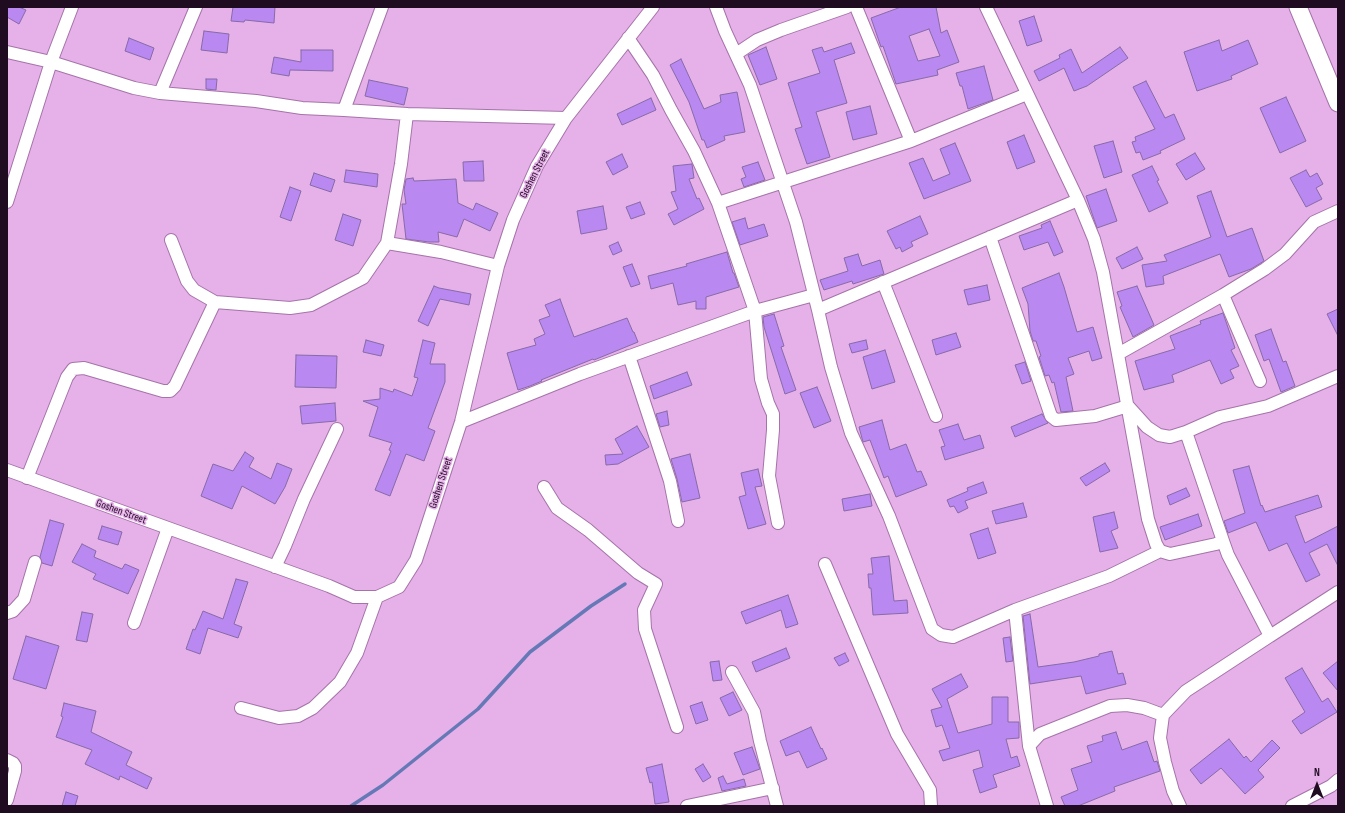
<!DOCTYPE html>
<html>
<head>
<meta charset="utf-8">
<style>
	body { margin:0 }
	#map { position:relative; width:1345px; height:813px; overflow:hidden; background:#e6b0e9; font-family:"Sofia Sans Condensed",sans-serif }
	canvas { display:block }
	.frame { position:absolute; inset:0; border:8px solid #1f0c20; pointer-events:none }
	.north { position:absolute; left:1297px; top:765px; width:40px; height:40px; -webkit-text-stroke:3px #e6b0e9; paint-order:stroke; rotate:0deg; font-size:11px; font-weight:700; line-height:16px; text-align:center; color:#1f0c20 }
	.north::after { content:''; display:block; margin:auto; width:14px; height:18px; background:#1f0c20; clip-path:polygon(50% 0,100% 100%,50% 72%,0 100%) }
</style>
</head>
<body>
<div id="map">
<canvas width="1345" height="813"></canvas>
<div class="frame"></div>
<div class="north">N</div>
</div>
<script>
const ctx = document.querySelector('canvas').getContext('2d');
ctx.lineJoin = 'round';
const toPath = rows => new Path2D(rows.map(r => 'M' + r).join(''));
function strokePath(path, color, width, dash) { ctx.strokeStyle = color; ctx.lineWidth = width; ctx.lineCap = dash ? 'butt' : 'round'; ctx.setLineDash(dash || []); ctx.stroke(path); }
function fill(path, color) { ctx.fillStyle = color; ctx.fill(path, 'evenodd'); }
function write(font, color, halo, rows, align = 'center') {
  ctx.font = font + ' "Sofia Sans Condensed",sans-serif'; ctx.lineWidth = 3; ctx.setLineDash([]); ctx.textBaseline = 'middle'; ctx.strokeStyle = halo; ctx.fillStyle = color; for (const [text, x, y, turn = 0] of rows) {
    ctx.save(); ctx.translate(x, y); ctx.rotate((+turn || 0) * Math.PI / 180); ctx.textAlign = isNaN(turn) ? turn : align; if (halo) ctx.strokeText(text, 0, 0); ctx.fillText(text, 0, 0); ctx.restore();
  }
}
const stream = toPath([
	[351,806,383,785,478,709,530,652,591,606,625,584]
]);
const building = toPath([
	[7,7,19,7,26,10,19,24,7,17,7,7],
	[233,7,275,7,274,23,245,20,244,22,231,21,233,7],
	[901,7,936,7,941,33,947,30,959,62,937,70,938,75,896,84,883,46,881,47,871,18,901,7],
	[929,29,940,56,918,61,909,36,929,29],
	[1034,16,1042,41,1027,46,1019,21,1034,16],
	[204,31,229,34,227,53,201,50,204,31],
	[129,38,154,48,150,60,125,51,129,38],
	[1219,40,1222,51,1248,40,1258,64,1231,76,1232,79,1197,91,1184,52,1219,40],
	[851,43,855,53,834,60,847,103,816,112,830,157,807,164,795,129,802,127,788,83,820,73,812,50,822,47,824,52,851,43],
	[766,47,777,79,760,85,748,55,766,47],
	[1120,47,1128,58,1087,86,1074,91,1064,68,1039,81,1034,71,1060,58,1059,55,1071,49,1082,73,1120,47],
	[301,50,333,50,333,71,290,70,289,76,271,73,274,57,301,62,301,50],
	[681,59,704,109,721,102,720,95,737,92,745,132,724,136,725,140,707,148,704,140,702,140,689,102,670,65,681,59],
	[984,66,993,100,968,109,962,86,960,86,956,73,984,66],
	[206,79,217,79,216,90,206,89,206,79],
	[369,80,408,88,404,105,365,96,369,80],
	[1146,81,1165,118,1174,114,1185,139,1160,151,1161,153,1143,160,1140,152,1136,153,1132,142,1136,141,1135,137,1155,129,1133,87,1146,81],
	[1286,97,1306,141,1280,153,1260,108,1286,97],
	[651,98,656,110,622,125,617,114,651,98],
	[870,106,877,134,853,140,846,112,870,106],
	[1024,135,1035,162,1017,169,1007,142,1024,135],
	[1113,141,1122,172,1104,178,1094,146,1113,141],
	[955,143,971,181,924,199,909,163,923,158,933,181,950,174,940,149,955,143],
	[1195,153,1205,169,1186,180,1176,164,1195,153],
	[622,154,628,167,613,175,606,162,622,154],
	[483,161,484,181,464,181,463,162,483,161],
	[758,162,765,180,744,187,741,179,746,177,742,167,758,162],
	[692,164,694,178,689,179,697,199,699,198,704,209,674,225,668,214,678,209,671,192,676,191,673,166,692,164],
	[1152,166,1159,180,1157,181,1168,203,1149,212,1132,175,1152,166],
	[346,170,378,174,377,187,344,182,346,170],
	[1306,170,1310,177,1317,173,1323,184,1316,188,1322,199,1306,207,1290,178,1306,170],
	[314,173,335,180,331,192,310,185,314,173],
	[413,178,414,181,456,179,458,203,473,210,476,203,498,213,490,231,464,219,457,237,438,232,439,242,429,242,406,239,402,204,406,204,404,190,406,179,413,178],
	[290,187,301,191,291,221,280,217,290,187],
	[1106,189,1117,221,1097,228,1086,196,1106,189],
	[1211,191,1227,237,1252,228,1264,261,1251,269,1229,277,1220,254,1163,276,1164,284,1146,287,1142,265,1167,261,1164,255,1211,237,1197,196,1211,191],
	[640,202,645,214,631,219,626,207,640,202],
	[603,206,607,229,581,234,577,211,603,206],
	[343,214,361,220,353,246,335,240,343,214],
	[920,216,928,234,911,242,913,246,902,252,900,247,896,249,887,231,920,216],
	[745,218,748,229,764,224,768,236,740,245,732,222,745,218],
	[1050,221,1063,252,1054,256,1048,242,1024,250,1019,236,1042,228,1041,225,1050,221],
	[618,242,622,251,613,255,609,246,618,242],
	[1137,247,1143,259,1122,269,1116,258,1137,247],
	[727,252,733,273,734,273,739,287,706,297,706,309,696,309,696,301,678,305,673,283,651,289,648,276,687,266,686,264,727,252],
	[858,254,862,266,880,260,884,274,853,284,852,281,824,290,820,280,848,271,844,258,858,254],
	[632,264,640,284,631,287,623,267,632,264],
	[1059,273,1064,287,1077,332,1093,327,1102,358,1092,361,1089,351,1068,358,1074,374,1066,377,1073,411,1061,412,1054,382,1052,383,1049,375,1045,376,1039,357,1041,356,1036,341,1033,341,1030,331,1028,304,1022,288,1059,273],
	[987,285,990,300,968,305,964,290,987,285],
	[434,286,439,288,471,294,469,305,440,299,428,326,418,321,434,286],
	[1137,286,1154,325,1133,337,1120,307,1122,306,1117,292,1137,286],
	[560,299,574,337,627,318,633,332,634,332,638,342,594,360,593,359,541,380,542,381,530,386,518,390,507,353,536,345,534,339,545,334,539,320,550,316,545,305,560,299],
	[1338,309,1338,336,1327,314,1338,309],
	[1223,313,1235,348,1231,350,1239,366,1230,370,1234,378,1221,384,1210,360,1172,375,1174,382,1144,390,1135,361,1175,349,1170,336,1201,324,1200,321,1223,313],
	[774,314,784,346,781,347,796,390,785,394,764,327,763,317,774,314],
	[1271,329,1283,362,1286,361,1295,386,1281,392,1269,359,1264,361,1255,335,1271,329],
	[956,333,961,347,936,355,932,340,956,333],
	[366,340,384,345,381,356,363,352,366,340],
	[423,340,435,343,430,364,445,364,445,382,428,428,435,431,424,461,406,454,390,496,375,490,391,451,389,450,392,443,369,436,378,407,363,401,380,399,380,388,393,392,394,389,412,396,418,378,414,377,423,340],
	[866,340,868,349,852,353,849,344,866,340],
	[885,350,895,382,872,389,863,357,885,350],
	[296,355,337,356,336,388,295,387,296,355],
	[1025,362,1031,381,1022,384,1015,365,1025,362],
	[687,372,692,385,654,399,650,386,687,372],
	[817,387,831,421,814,428,800,393,817,387],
	[335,403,336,421,302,424,300,406,335,403],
	[667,411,669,425,660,427,656,414,667,411],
	[1042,414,1048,423,1015,437,1011,427,1042,414],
	[882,420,890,450,906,444,917,472,921,471,927,485,896,497,888,476,884,478,870,440,863,442,859,427,882,420],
	[958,424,964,440,980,435,984,448,945,460,941,447,945,446,939,430,958,424],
	[637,426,649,447,618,464,606,465,605,455,623,454,615,439,637,426],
	[245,452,254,458,249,467,271,479,277,463,292,469,285,487,275,504,242,486,232,509,201,496,213,464,233,471,245,452],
	[690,454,700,498,682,502,677,479,671,459,690,454],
	[1105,463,1110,471,1086,486,1080,478,1105,463],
	[1249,466,1261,506,1262,505,1265,512,1318,495,1322,507,1295,516,1305,543,1338,526,1338,566,1327,544,1309,553,1320,575,1306,582,1287,543,1269,551,1256,522,1228,533,1224,521,1245,513,1233,470,1249,466],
	[758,469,762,486,755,487,766,524,748,529,739,497,746,495,741,473,758,469],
	[983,482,987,493,965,501,968,508,958,513,954,506,950,507,947,500,968,491,967,488,983,482],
	[1186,488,1190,496,1170,505,1167,496,1186,488],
	[870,494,872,506,844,511,842,499,870,494],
	[1023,503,1027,517,996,524,992,511,1023,503],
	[1114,512,1118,528,1111,531,1118,548,1100,552,1093,517,1114,512],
	[1198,514,1202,526,1165,540,1160,527,1198,514],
	[50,520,64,524,52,566,42,563,40,557,50,520],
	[102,526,122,532,118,545,98,539,102,526],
	[988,528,996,553,978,559,970,534,988,528],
	[82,544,96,551,94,557,122,569,125,564,139,570,128,594,93,579,96,574,72,562,82,544],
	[889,556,894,601,907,600,908,613,873,615,871,588,869,588,868,574,873,574,871,558,889,556],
	[236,579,248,582,234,624,242,627,238,638,208,628,200,654,186,649,193,629,195,630,203,611,223,619,236,579],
	[788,595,798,624,786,628,781,610,746,624,741,612,788,595],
	[82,612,93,614,87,642,76,640,82,612],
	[1030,614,1038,667,1074,662,1099,656,1099,654,1112,651,1118,674,1123,673,1126,684,1086,694,1081,676,1030,684,1023,616,1030,614],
	[26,636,59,646,46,689,13,679,26,636],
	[1010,637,1013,661,1006,662,1003,638,1010,637],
	[786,648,790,658,756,672,752,662,786,648],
	[845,653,849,661,839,666,834,658,845,653],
	[719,661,722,680,713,681,710,662,719,661],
	[1338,661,1338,691,1323,673,1338,661],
	[1302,668,1322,702,1328,698,1337,712,1301,734,1292,721,1305,712,1285,678,1302,668],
	[961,674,968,687,947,699,958,733,992,724,992,697,1008,697,1008,722,1019,722,1019,738,1006,739,1011,758,1017,756,1020,766,993,775,997,787,980,793,973,770,983,767,979,750,943,761,939,751,950,748,942,725,936,727,931,710,942,707,932,689,961,674],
	[733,692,742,710,729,716,720,698,733,692],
	[702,702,708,720,696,724,690,706,702,702],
	[64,703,96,711,91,732,132,752,126,765,152,778,147,789,120,776,119,780,85,764,92,750,56,737,63,717,61,716,64,703],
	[811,727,821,749,822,748,827,759,807,768,799,751,786,756,780,741,811,727],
	[1116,732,1122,750,1147,741,1154,762,1157,761,1160,771,1114,787,1115,791,1078,806,1065,806,1061,797,1078,790,1071,769,1092,762,1087,746,1103,741,1102,736,1116,732],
	[1229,739,1244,758,1246,756,1251,762,1272,740,1280,748,1258,770,1264,777,1245,794,1221,768,1201,784,1190,770,1229,739],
	[752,747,760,769,743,775,734,753,752,747],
	[662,764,669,802,655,804,652,782,650,783,646,768,662,764],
	[703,764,711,777,703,782,695,769,703,764],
	[723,776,727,784,744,779,746,786,722,791,718,778,723,776],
	[66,792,78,796,75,806,62,806,66,792]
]);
const street = toPath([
	[72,7,51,62,134,88,160,93],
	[196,7,160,93,256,101,302,108,344,110,382,7],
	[716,7,725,31,750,85,796,222,818,310,1078,200,986,7],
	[856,7,911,141],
	[628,38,653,75,671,110,694,151,718,203,755,311,761,379,768,403,773,414,773,430,769,476,778,523],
	[7,52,51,62,7,202],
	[736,54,757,40,781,30,847,7],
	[344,110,407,114,566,118],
	[407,114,401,164,387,243,441,252,498,266],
	[1078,200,1094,239,1103,272,1148,519,1156,544,1160,551,1170,554,1216,544,1223,541,1228,555,1270,636,1338,592],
	[718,203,911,141,1027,94],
	[990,237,1051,416,1056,420,1095,416,1128,406,1147,427,1159,435,1170,437,1186,432],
	[171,240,187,281,194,290,215,302,290,308,311,305,363,278,387,243],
	[883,282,936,416],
	[1223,295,1260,381],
	[818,310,831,367,851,433,889,516,932,629,941,635,953,637,1015,610,1109,576,1160,551],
	[1118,354,1223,295,1265,269,1285,254,1314,222,1338,211],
	[629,356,670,481,678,521],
	[461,422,580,374,755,311,814,295],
	[7,470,329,586,354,597,377,597,399,587,416,560,461,422,498,266,513,220,537,166,566,118,653,7],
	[27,478,67,377,73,369,84,368,163,391,170,391,175,386,215,302],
	[544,487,557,508,588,530,638,573,656,584,644,610,645,629,677,727],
	[1223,541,1186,432,1220,417,1268,406,1338,376],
	[825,564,897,734,930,790,931,806],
	[275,567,285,546,304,499,337,429],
	[1015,610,1029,746],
	[7,613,13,611,24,599,35,562],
	[134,623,168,528],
	[732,672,754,712,760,741,777,806],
	[241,708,279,718,298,716,313,708,340,682,357,653,377,597],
	[7,760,13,763,15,766,15,771,7,800],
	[687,806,773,788],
	[1047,806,1029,746,1040,734,1110,706,1127,705,1144,708,1163,715],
	[1180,806,1173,791,1165,762,1160,738,1163,715,1186,691,1270,636],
	[1292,806,1331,786,1338,780]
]);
const secondary = toPath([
	[1298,7,1338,103]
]);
const streetNames = [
	["Goshen Street",535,174,-63],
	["Goshen Street",441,483,-72],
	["Goshen Street",121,512,20]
];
strokePath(stream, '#6579b7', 3.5);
fill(building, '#b988f0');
strokePath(building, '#866aa8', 1);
strokePath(street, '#a573a9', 14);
strokePath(secondary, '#a573a9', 19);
strokePath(street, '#fff', 12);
strokePath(secondary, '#fff', 17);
write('11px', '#1f0c20', '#e6b0e9', streetNames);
</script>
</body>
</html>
